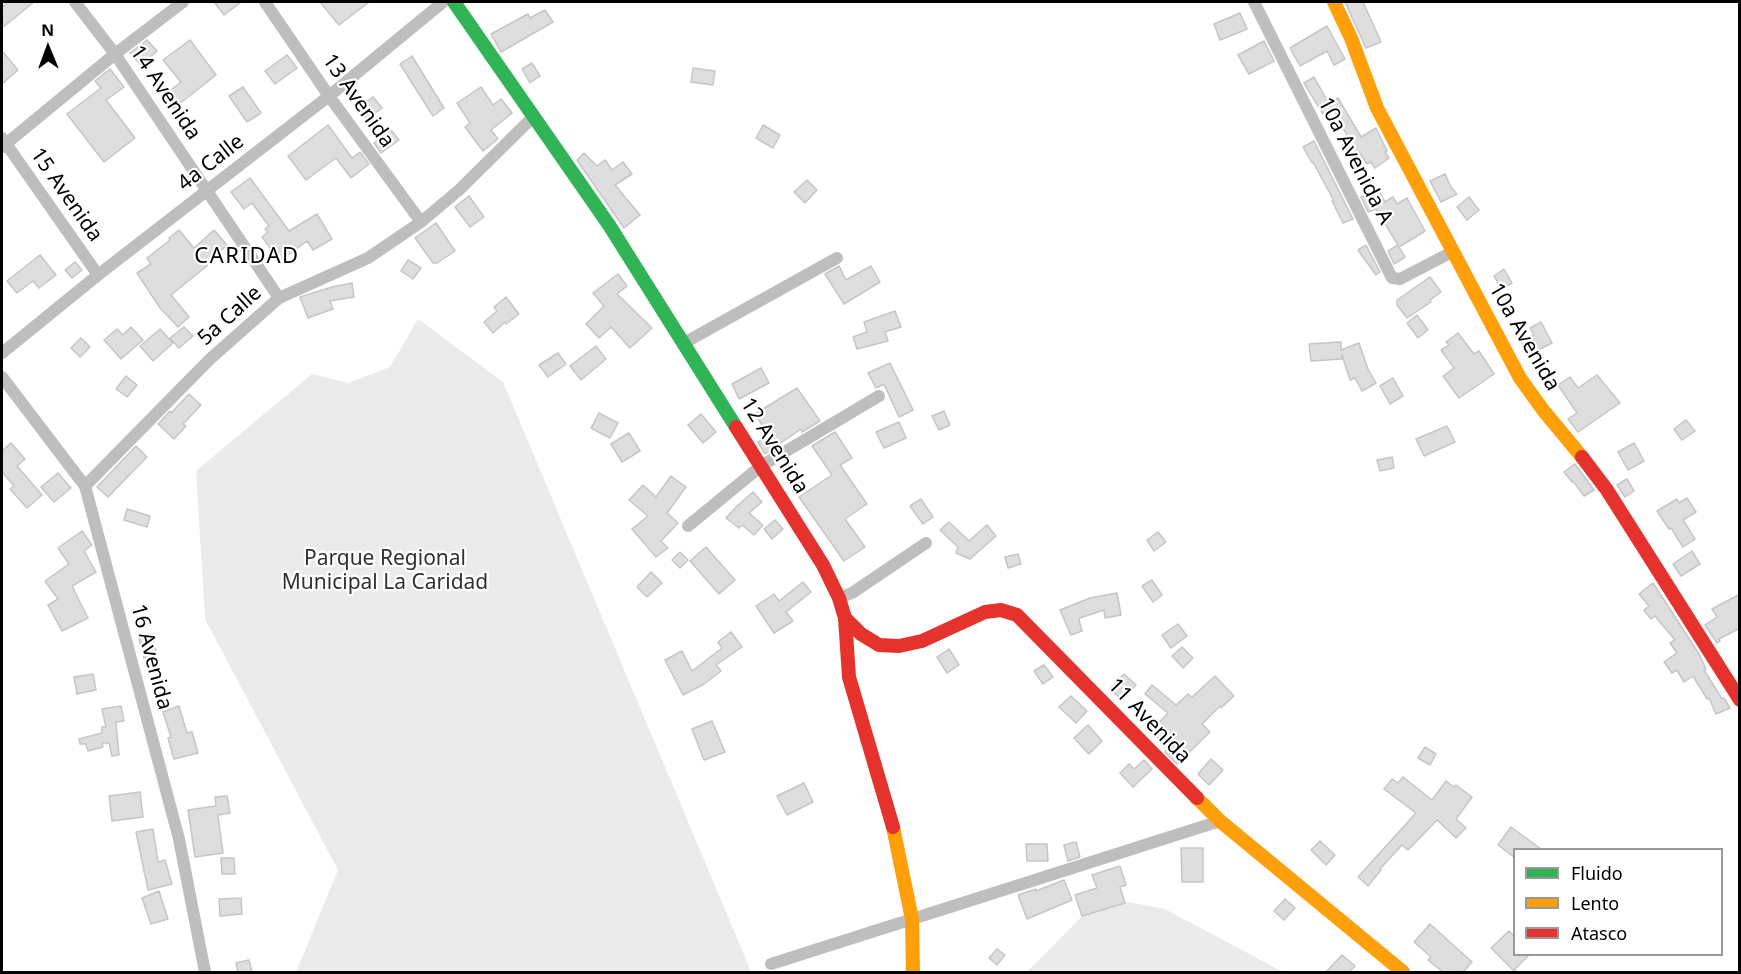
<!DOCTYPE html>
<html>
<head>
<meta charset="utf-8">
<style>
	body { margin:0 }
	#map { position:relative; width:1741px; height:974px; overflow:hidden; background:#fff; font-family:"Noto Sans",sans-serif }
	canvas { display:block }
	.frame { position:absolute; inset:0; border:3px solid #000; pointer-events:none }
	.legend { position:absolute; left:1513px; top:848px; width:210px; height:108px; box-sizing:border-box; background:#fff; border:2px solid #999; margin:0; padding:8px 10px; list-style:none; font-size:18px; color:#000 }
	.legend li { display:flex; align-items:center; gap:12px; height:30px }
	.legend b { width:30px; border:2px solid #999 }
	.north { position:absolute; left:18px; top:18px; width:60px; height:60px; -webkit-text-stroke:4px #fff; paint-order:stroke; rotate:359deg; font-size:16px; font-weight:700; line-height:24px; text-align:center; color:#000 }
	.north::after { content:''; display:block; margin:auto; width:21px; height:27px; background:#000; clip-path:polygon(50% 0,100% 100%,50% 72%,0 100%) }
</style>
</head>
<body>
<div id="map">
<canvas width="1741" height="974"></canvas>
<div class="frame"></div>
<ul class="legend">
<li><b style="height:8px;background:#30b455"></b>Fluido</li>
<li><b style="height:8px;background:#ff9f0a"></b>Lento</li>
<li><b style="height:8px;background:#e5322d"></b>Atasco</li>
</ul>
<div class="north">N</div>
</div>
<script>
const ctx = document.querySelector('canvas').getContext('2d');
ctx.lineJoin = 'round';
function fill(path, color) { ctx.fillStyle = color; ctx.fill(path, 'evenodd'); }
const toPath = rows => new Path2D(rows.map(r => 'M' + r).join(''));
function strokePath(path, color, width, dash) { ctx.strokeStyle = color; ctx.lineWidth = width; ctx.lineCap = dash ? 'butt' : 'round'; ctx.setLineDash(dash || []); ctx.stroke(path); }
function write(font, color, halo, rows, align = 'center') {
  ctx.font = font + ' "Noto Sans",sans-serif'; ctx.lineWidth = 4.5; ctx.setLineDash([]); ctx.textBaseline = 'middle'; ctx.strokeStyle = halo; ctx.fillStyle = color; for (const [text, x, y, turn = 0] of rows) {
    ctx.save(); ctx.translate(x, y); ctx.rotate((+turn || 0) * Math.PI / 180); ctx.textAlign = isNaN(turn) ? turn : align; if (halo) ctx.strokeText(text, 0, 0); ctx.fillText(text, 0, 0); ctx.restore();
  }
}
const green = toPath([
	[418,319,503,382,750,969,749,972,296,972,338,870,205,619,196,471,312,374,348,383,390,367],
	[1101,897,1165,909,1283,972,1027,972]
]);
const building = toPath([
	[8,2,34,2,2,28,2,7,8,2],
	[214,2,241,2,224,15,214,2],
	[320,2,369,2,339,25,320,2],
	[1345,2,1363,2,1381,42,1366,48,1345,2],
	[545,10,553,22,501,52,491,34,528,14,530,18,545,10],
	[1240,13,1247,29,1220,40,1214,24,1240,13],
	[1327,26,1345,59,1334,65,1327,51,1300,66,1290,48,1327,26],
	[147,40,157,51,141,65,130,53,147,40],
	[190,40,216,75,174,108,164,95,181,82,163,60,190,40],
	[1264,41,1274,61,1249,74,1238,55,1264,41],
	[2,51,18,70,2,84,2,51],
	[287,55,297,68,275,84,265,71,287,55],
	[412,56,444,108,433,116,400,64,412,56],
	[532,63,540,76,530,83,522,69,532,63],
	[693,68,715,71,713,85,691,82,693,68],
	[110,69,124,87,106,100,135,138,104,162,67,114,101,88,95,81,110,69],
	[1314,77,1332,109,1323,114,1304,83,1314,77],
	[243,87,261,113,247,122,229,96,243,87],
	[481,87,493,105,501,99,512,113,491,130,498,139,483,151,465,127,470,123,457,103,481,87],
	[373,97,382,108,367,119,359,107,373,97],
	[1338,98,1361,137,1376,128,1387,151,1385,152,1389,158,1375,168,1371,162,1367,164,1359,152,1351,157,1343,145,1350,141,1329,102,1338,98],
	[328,125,352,158,360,152,369,164,351,178,336,158,306,180,288,156,328,125],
	[763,125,780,135,773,148,756,138,763,125],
	[391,130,399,140,381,153,374,143,391,130],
	[1314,141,1353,219,1343,223,1332,201,1334,201,1313,162,1312,163,1303,147,1314,141],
	[584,153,597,166,605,160,612,170,623,162,632,174,615,185,640,215,624,228,577,160,584,153],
	[1445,174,1451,187,1457,194,1441,202,1430,181,1445,174],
	[250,178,289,231,317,214,332,239,313,250,307,241,280,261,262,237,268,232,265,229,269,226,252,203,244,209,231,192,250,178],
	[807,180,817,190,805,203,794,192,807,180],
	[1378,189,1385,202,1393,197,1397,204,1407,198,1425,231,1399,247,1405,257,1394,264,1388,251,1398,245,1376,209,1368,212,1361,197,1378,189],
	[469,196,484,217,470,227,455,207,469,196],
	[1469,197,1479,210,1467,220,1457,207,1469,197],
	[436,223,455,251,437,263,433,263,415,238,436,223],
	[179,230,194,248,214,230,227,245,207,264,208,265,171,295,189,317,178,327,160,308,137,273,151,264,147,258,170,240,169,238,179,230],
	[1366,245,1380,272,1376,275,1358,250,1366,245],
	[40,255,56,275,39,288,33,281,17,293,7,281,40,255],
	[408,260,421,268,413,279,401,271,408,260],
	[75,262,82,270,72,278,65,270,75,262],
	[839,266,846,280,871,266,880,282,844,304,825,274,839,266],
	[1504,269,1512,283,1502,289,1494,276,1504,269],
	[618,274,627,286,617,294,652,328,630,348,611,327,599,338,586,324,604,306,593,293,618,274],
	[1430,277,1441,292,1430,300,1431,302,1407,318,1397,305,1397,300,1430,277],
	[352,283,354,297,330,301,333,309,308,318,300,297,332,287,352,283],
	[506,297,519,314,506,324,505,322,493,333,484,322,497,311,494,307,506,297],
	[895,311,901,327,885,332,888,341,857,349,853,337,867,332,864,322,895,311],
	[1417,315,1428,330,1418,338,1407,323,1417,315],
	[1541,322,1552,343,1528,355,1521,341,1534,335,1530,328,1541,322],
	[131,327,143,340,121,359,104,340,117,329,123,335,131,327],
	[184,327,193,336,179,348,170,338,184,327],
	[160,329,173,343,153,361,140,346,160,329],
	[1458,333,1474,354,1479,351,1494,374,1459,398,1443,376,1454,368,1441,350,1449,345,1446,342,1458,333],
	[81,338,90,347,80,357,71,348,81,338],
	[1341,342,1341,350,1359,343,1368,369,1376,383,1362,391,1355,378,1350,380,1342,355,1342,359,1311,361,1309,344,1341,342],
	[596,346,606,359,581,380,570,366,596,346],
	[558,353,566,364,548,377,539,365,558,353],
	[890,363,913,410,899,417,884,384,876,388,868,373,890,363],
	[761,368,769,383,739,399,732,384,761,368],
	[1597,375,1620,403,1578,432,1568,419,1577,413,1558,385,1570,377,1578,388,1597,375],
	[126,376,137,385,127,397,116,389,126,376],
	[1393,378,1403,396,1390,404,1380,386,1393,378],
	[797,388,820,421,802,432,801,429,765,454,758,442,769,436,755,414,797,388],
	[189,394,201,405,183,424,186,426,174,439,158,424,170,411,171,413,189,394],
	[944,411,950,425,939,430,932,416,944,411],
	[599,413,618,423,610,438,591,428,599,413],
	[701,414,716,432,703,443,688,425,701,414],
	[1686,420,1695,431,1682,440,1674,429,1686,420],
	[899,422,906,438,884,448,876,432,899,422],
	[1447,426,1455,442,1424,456,1416,439,1447,426],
	[835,432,852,458,840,465,867,504,845,519,865,547,844,561,799,497,832,475,812,446,835,432],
	[629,433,640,451,622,462,611,444,629,433],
	[11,443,25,459,17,466,42,495,27,508,10,489,14,486,2,472,2,451,11,443],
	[1634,443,1644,461,1628,470,1618,452,1634,443],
	[136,446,147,457,108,497,97,487,136,446],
	[1392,457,1394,468,1380,471,1377,460,1392,457],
	[1575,464,1594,490,1584,496,1573,481,1572,482,1564,472,1575,464],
	[58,473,71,488,54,502,41,487,58,473],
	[671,476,686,487,667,513,678,523,661,541,668,548,656,557,632,529,648,516,629,500,643,485,656,497,671,476],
	[1627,479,1634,491,1625,497,1617,485,1627,479],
	[753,492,762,502,749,513,763,525,754,535,742,525,739,528,726,518,736,507,753,492],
	[1687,498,1696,512,1683,520,1695,539,1683,547,1671,528,1669,529,1657,511,1677,499,1679,503,1687,498],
	[921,499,933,517,923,524,910,506,921,499],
	[127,509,150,516,147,527,124,520,127,509],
	[775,520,783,529,772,539,764,529,775,520],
	[949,522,969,541,987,525,996,536,970,559,956,553,958,547,940,530,949,522],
	[82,531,92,545,84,551,96,572,72,586,88,618,62,631,48,605,58,599,45,581,69,564,58,548,82,531],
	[1158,532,1166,542,1154,551,1147,540,1158,532],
	[706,547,735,580,719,594,690,561,706,547],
	[1692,551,1700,564,1681,576,1673,564,1692,551],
	[680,552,688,560,680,568,672,560,680,552],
	[1018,554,1021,564,1008,568,1005,557,1018,554],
	[651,572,662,583,647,597,637,587,651,572],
	[1152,580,1162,595,1153,602,1142,586,1152,580],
	[803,582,811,592,786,612,793,621,774,633,756,606,774,594,779,601,803,582],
	[1653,583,1699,654,1706,669,1704,670,1722,699,1724,698,1730,708,1716,714,1709,698,1707,699,1693,676,1684,682,1677,670,1672,673,1664,662,1677,653,1670,643,1675,640,1655,616,1651,619,1644,610,1649,606,1639,594,1653,583],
	[1117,593,1121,615,1105,618,1104,610,1080,618,1079,620,1082,631,1071,635,1060,610,1090,598,1117,593],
	[1740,594,1740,628,1719,639,1720,641,1717,643,1705,625,1717,617,1712,609,1740,594],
	[1178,624,1187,636,1171,648,1162,635,1178,624],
	[731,632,742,647,716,665,721,671,704,684,683,695,665,660,682,651,692,671,722,648,718,642,731,632],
	[152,635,157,655,144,658,139,639,152,635],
	[1182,647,1193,658,1183,668,1172,656,1182,647],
	[949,649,959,665,947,673,937,657,949,649],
	[1044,665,1053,677,1043,684,1034,671,1044,665],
	[93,674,96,690,77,694,74,677,93,674],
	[1124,674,1136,685,1122,700,1110,689,1124,674],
	[1215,676,1234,696,1221,708,1220,706,1202,724,1210,732,1177,764,1165,752,1168,748,1151,731,1168,713,1145,694,1152,685,1176,705,1188,694,1192,697,1215,676],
	[1071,696,1087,711,1076,723,1059,707,1071,696],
	[121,706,124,721,116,722,119,755,112,756,109,743,102,743,103,747,88,751,86,744,80,744,79,739,102,733,102,727,106,727,102,709,121,706],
	[179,706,187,733,192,732,198,753,174,759,168,738,171,737,163,712,179,706],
	[712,721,725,752,704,760,692,729,712,721],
	[1088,725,1102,741,1089,754,1074,738,1088,725],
	[1425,747,1436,754,1430,765,1418,758,1425,747],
	[1211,759,1223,770,1209,785,1198,774,1211,759],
	[1144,760,1152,769,1133,787,1120,773,1129,764,1134,769,1144,760],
	[1403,777,1432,800,1446,781,1454,787,1456,785,1472,797,1456,819,1466,828,1456,838,1437,820,1408,850,1402,845,1380,869,1381,870,1368,886,1358,877,1416,813,1384,789,1392,779,1398,783,1403,777],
	[804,783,813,802,787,815,777,796,804,783],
	[140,792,143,817,112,821,109,796,140,792],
	[227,796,230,813,218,815,223,853,195,857,188,810,216,806,215,797,227,796],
	[1511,827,1541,849,1515,849,1515,858,1498,845,1511,827],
	[153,829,158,862,165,860,172,884,148,890,136,832,153,829],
	[1320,841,1335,855,1326,865,1311,850,1320,841],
	[1076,842,1080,857,1068,861,1064,845,1076,842],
	[1026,844,1047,844,1048,861,1027,861,1026,844],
	[1181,848,1203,848,1203,882,1182,882,1181,848],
	[221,858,234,858,235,874,222,874,221,858],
	[1120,866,1126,885,1120,887,1125,903,1082,916,1075,895,1097,888,1092,875,1120,866],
	[1064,880,1072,900,1027,919,1018,895,1036,889,1036,891,1064,880],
	[159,891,168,919,151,924,142,898,159,891],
	[241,898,242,914,220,916,219,899,241,898],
	[1285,899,1295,908,1284,920,1274,911,1285,899],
	[1430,924,1472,962,1463,972,1443,972,1428,960,1431,957,1414,942,1430,924],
	[1509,931,1515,937,1515,954,1530,954,1515,969,1515,972,1491,948,1509,931],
	[997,949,1005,955,997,965,989,958,997,949],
	[1342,955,1355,966,1349,972,1326,972,1342,955],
	[249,960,252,972,238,972,236,963,249,960]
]);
const street = toPath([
	[75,2,115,54,279,298],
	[265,2,329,96,421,222],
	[1254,2,1392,278,1400,279,1452,252],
	[2,138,98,275],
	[2,147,115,54,183,2],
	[684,343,837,258],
	[2,353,98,275,329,96,443,2],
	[2,377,85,486,179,839,205,972],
	[85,486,210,359,279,298,368,258,421,222,459,190,534,116],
	[688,526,761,466,879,396],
	[839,598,852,593,926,543],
	[771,964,1220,821]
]);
const fast = toPath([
	[454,2,609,225,736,427]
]);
const slow = toPath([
	[1334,2,1351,38,1377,108,1520,378,1543,410,1582,457],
	[1197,798,1220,821,1403,972],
	[893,827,912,919,913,972]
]);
const jam = toPath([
	[736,427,823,565,839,598,845,618,849,677,893,827],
	[1582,457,1607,490,1740,700],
	[845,618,861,634,879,645,899,646,922,641,985,612,1001,610,1017,615,1197,798]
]);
const streetNames = [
	["14 Avenida",165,93,56],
	["13 Avenida",358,101,55],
	["10a Avenida A",1355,161,63],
	["4a Calle",211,163,-38],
	["15 Avenida",66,195,55],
	["5a Calle",230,316,-42],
	["10a Avenida",1524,337,60],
	["12 Avenida",774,446,58],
	["16 Avenida",151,657,75],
	["11 Avenida",1149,721,46]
];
const parkNames = [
	["Parque Regional",385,559],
	["Municipal La Caridad",385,583]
];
const neighbourhoodNames = [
	["CARIDAD",247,257]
];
fill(green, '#ebebeb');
fill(building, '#dedede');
strokePath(building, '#c6c6c6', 1.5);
strokePath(street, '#bebebe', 12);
strokePath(fast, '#30b455', 14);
strokePath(slow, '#ff9f0a', 14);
strokePath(jam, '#e5322d', 14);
write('21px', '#000', '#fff', streetNames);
write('21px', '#313131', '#fff', parkNames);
ctx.letterSpacing = '1.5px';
write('22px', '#000', '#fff', neighbourhoodNames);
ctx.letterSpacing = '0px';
</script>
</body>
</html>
